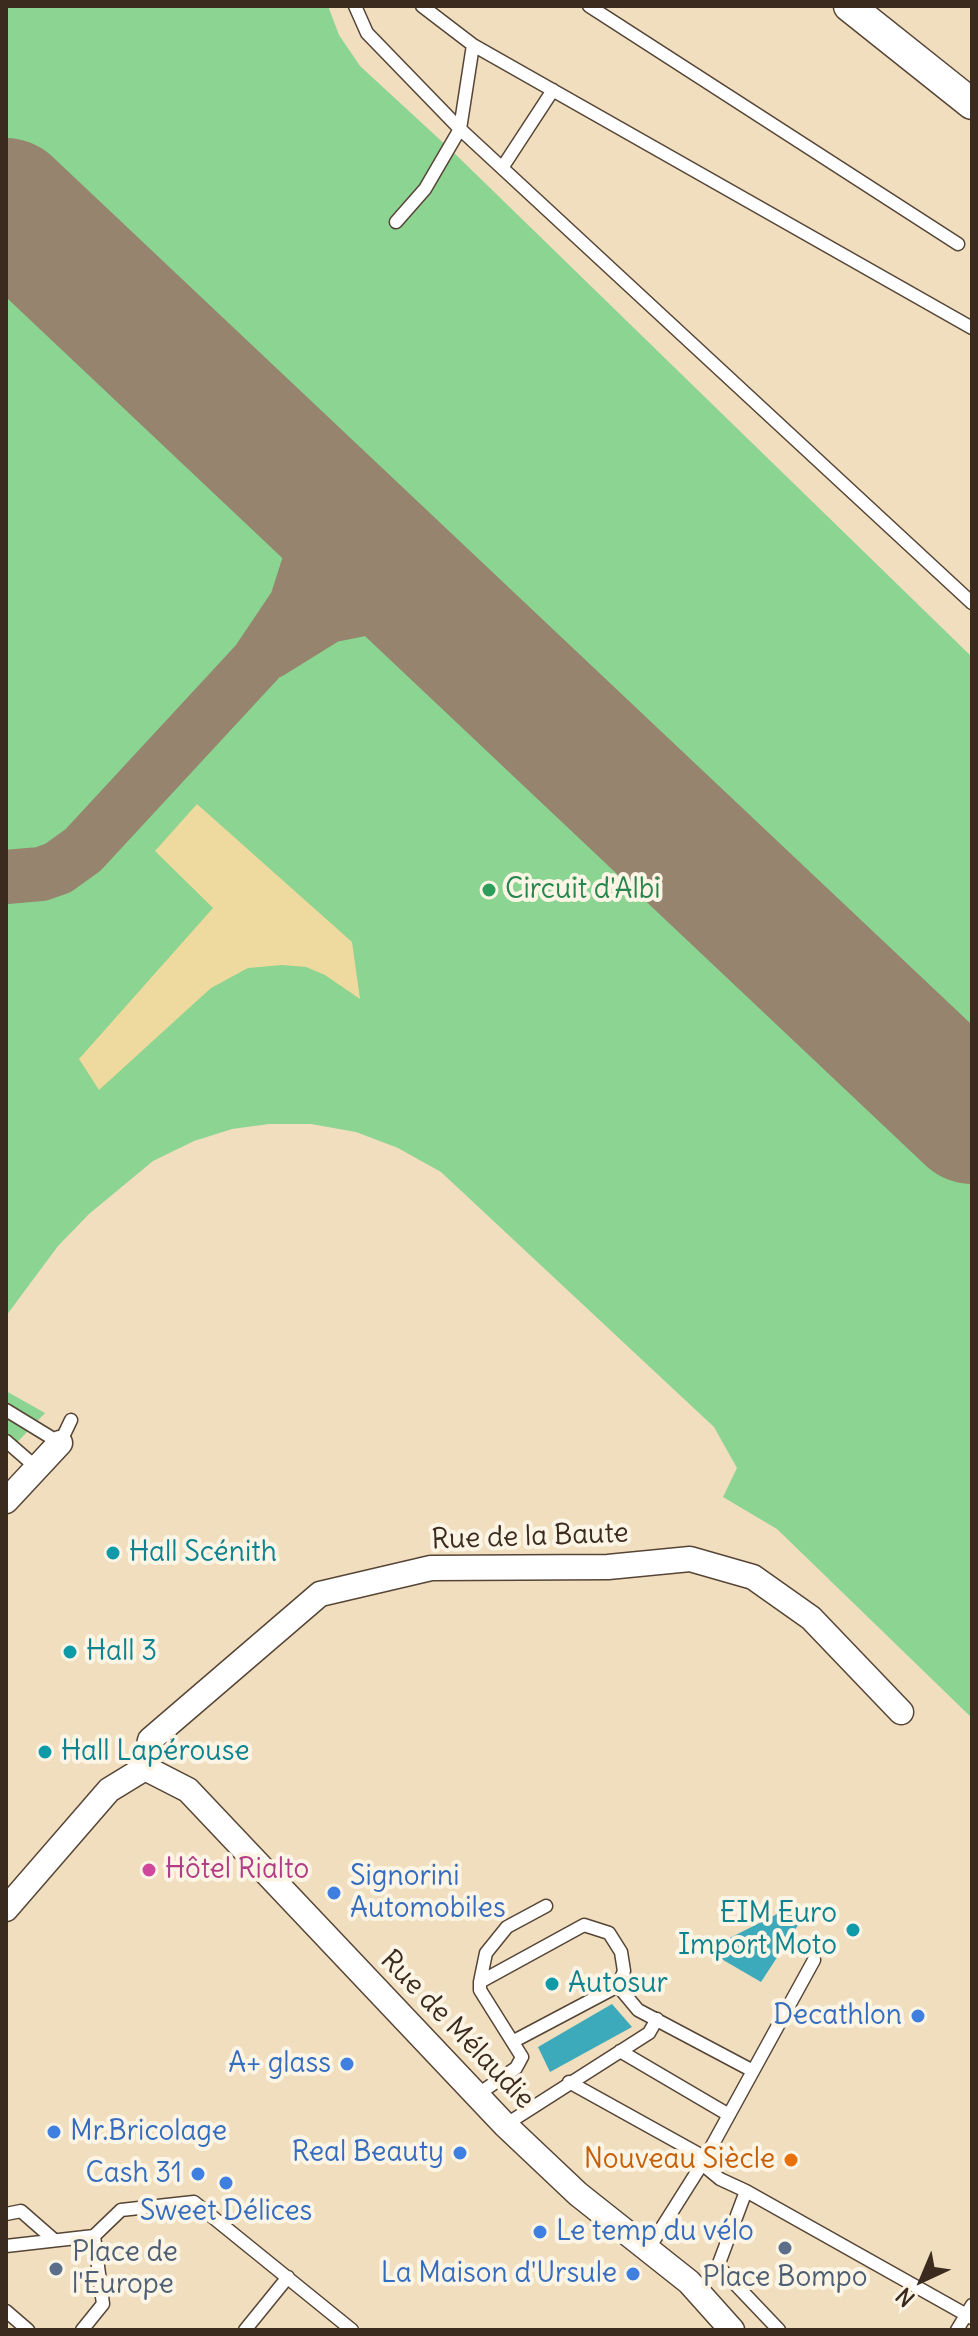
<!DOCTYPE html>
<html>
<head>
<meta charset="utf-8">
<style>
	body { margin:0 }
	#map { position:relative; width:978px; height:2336px; overflow:hidden; background:#f0debe; font-family:Delius,sans-serif }
	canvas { display:block }
	.frame { position:absolute; inset:0; border:8px solid #3b2a1e; pointer-events:none }
	.north { position:absolute; left:882px; top:2240px; width:80px; height:80px; -webkit-text-stroke:6px #fcf5e5; paint-order:stroke; rotate:224deg; font-size:22px; font-weight:700; line-height:32px; text-align:center; color:#3b2a1e }
	.north::after { content:''; display:block; margin:auto; width:28px; height:36px; background:#3b2a1e; clip-path:polygon(50% 0,100% 100%,50% 72%,0 100%) }
</style>
</head>
<body>
<div id="map">
<canvas width="978" height="2336"></canvas>
<div class="frame"></div>
<div class="north">N</div>
</div>
<script>
const ctx = document.querySelector('canvas').getContext('2d');
ctx.lineJoin = 'round';
function fill(path, color) { ctx.fillStyle = color; ctx.fill(path, 'evenodd'); }
const toPath = rows => new Path2D(rows.map(r => 'M' + r).join(''));
function strokePath(path, color, width, dash) { ctx.strokeStyle = color; ctx.lineWidth = width; ctx.lineCap = dash ? 'butt' : 'round'; ctx.setLineDash(dash || []); ctx.stroke(path); }
function write(font, color, halo, rows, align = 'center') {
  ctx.font = font + ' Delius,sans-serif'; ctx.lineWidth = 8; ctx.setLineDash([]); ctx.textBaseline = 'middle'; ctx.strokeStyle = halo; ctx.fillStyle = color; for (const [text, x, y, turn = 0] of rows) {
    ctx.save(); ctx.translate(x, y); ctx.rotate((+turn || 0) * Math.PI / 180); ctx.textAlign = isNaN(turn) ? turn : align; if (halo) ctx.strokeText(text, 0, 0); ctx.fillText(text, 0, 0); ctx.restore();
  }
}
const green = toPath([
	[6,6,328,6,339,35,360,66,450,149,972,657,972,1718,777,1529,723,1497,737,1468,714,1427,441,1172,398,1148,356,1132,311,1124,269,1124,232,1129,194,1141,153,1161,89,1214,58,1246,6,1316],
	[6,1391,45,1413,6,1454]
]);
const sand = toPath([
	[197,804,352,942,360,999,325,975,306,967,282,965,248,968,211,988,99,1090,79,1059,213,908,155,851]
]);
const water = toPath([
	[789,1908,804,1916,761,1982,706,1950],
	[612,2004,632,2027,550,2072,538,2047]
]);
const taxiway = toPath([
	[270,652,328,616,373,607,392,605,418,612,455,629],
	[6,877,41,874,58,868,83,850,257,662,296,604,312,554,309,515,297,491,262,447]
]);
const runway = toPath([
	[6,205,972,1117]
]);
const service = toPath([
	[355,6,367,33,460,129,972,603],
	[422,6,473,45],
	[589,6,958,244],
	[502,168,553,90],
	[396,222,425,189,460,129,473,45,972,328],
	[6,1410,60,1443,71,1420],
	[6,1441,37,1468],
	[480,1982,486,1953,507,1927,546,1906],
	[618,1986,638,2010,753,2071],
	[620,2051,729,2115],
	[569,2082,706,2158],
	[477,2095,516,2068,522,2057,480,1990,480,1982,584,1925,609,1933,621,1952,624,1971,618,1986,514,2041],
	[505,2125,649,2033,657,2019],
	[702,2164,720,2179,746,2191,718,2266,779,2330],
	[746,2191,972,2318],
	[6,2214,21,2211,53,2239],
	[6,2246,94,2236,121,2210,194,2202,352,2330],
	[649,2248,702,2164,814,1960],
	[6,2311,28,2330],
	[82,2330,103,2304,94,2236],
	[245,2330,288,2277],
	[957,2330,972,2305]
]);
const minor = toPath([
	[6,1501,60,1443],
	[145,1768,150,1740,320,1594,431,1568,608,1567,690,1559,753,1577,811,1618,901,1712],
	[145,1768,188,1790,505,2125,578,2194,689,2282,732,2330],
	[6,1909,109,1790,145,1768]
]);
const tertiary = toPath([
	[849,6,972,104]
]);
const markers = [
	[489,890,8,"#2e9e5b"],
	[113,1553,8,"#0f9aa8"],
	[70,1652,8,"#0f9aa8"],
	[45,1752,8,"#0f9aa8"],
	[149,1870,8,"#d1479c"],
	[334,1893,8,"#3f7fe0"],
	[853,1930,8,"#0f9aa8"],
	[552,1984,8,"#0f9aa8"],
	[918,2016,8,"#3f7fe0"],
	[347,2064,8,"#3f7fe0"],
	[54,2132,8,"#3f7fe0"],
	[460,2153,8,"#3f7fe0"],
	[791,2160,8,"#e8710a"],
	[198,2174,8,"#3f7fe0"],
	[226,2183,8,"#3f7fe0"],
	[540,2232,8,"#3f7fe0"],
	[785,2248,8,"#5c6f8a"],
	[56,2269,8,"#5c6f8a"],
	[633,2274,8,"#3f7fe0"]
];
const leisureNames = [
	["Circuit d'Albi",505,890]
];
const streetNames = [
	["Rue de la Baute",530,1537,-2],
	["Rue de Mélaudie",457,2030,46]
];
const cultureNames = [
	["Hall Scénith",129,1553],
	["Hall 3",86,1652],
	["Hall Lapérouse",61,1752],
	["EIM Euro",837,1914,"right"],
	["Import Moto",837,1946,"right"],
	["Autosur",568,1984]
];
const hotelNames = [
	["Hôtel Rialto",165,1870]
];
const shopNames = [
	["Signorini",350,1877,"left"],
	["Automobiles",350,1909,"left"],
	["Decathlon",902,2016],
	["A+ glass",331,2064],
	["Mr.Bricolage",70,2132,"left"],
	["Real Beauty",444,2153],
	["Cash 31",182,2174],
	["Sweet Délices",226,2212,"center"],
	["Le temp du vélo",556,2232,"left"],
	["La Maison d'Ursule",617,2274]
];
const foodNames = [
	["Nouveau Siècle",775,2160]
];
const serviceNames = [
	["Place de",72,2253],
	["l'Europe",72,2285],
	["Place Bompo",785,2278,"center"]
];
fill(green, '#8bd491');
fill(sand, '#eeda9e');
fill(water, '#3caaba');
strokePath(taxiway, '#96846e', 54);
strokePath(runway, '#96846e', 134);
strokePath(service, '#564536', 15);
strokePath(minor, '#564536', 27);
strokePath(tertiary, '#564536', 33);
strokePath(service, '#fff', 12);
strokePath(minor, '#fff', 24);
strokePath(tertiary, '#fff', 30);
for (const [x, y, r, color] of markers) { const dot = new Path2D(); dot.arc(x, y, r, 0, 2 * Math.PI); ctx.fillStyle = color; ctx.fill(dot); strokePath(dot, '#fcf5e5', 3); }
write('28px', '#27864d', '#fcf5e5', leisureNames, 'left');
write('28px', '#3b2a1e', '#fcf5e5', streetNames);
write('28px', '#0d838f', '#fcf5e5', cultureNames, 'left');
write('28px', '#b23c85', '#fcf5e5', hotelNames, 'left');
write('28px', '#366cbe', '#fcf5e5', shopNames, 'right');
write('28px', '#c56008', '#fcf5e5', foodNames, 'right');
write('28px', '#4e5e75', '#fcf5e5', serviceNames, 'left');
</script>
</body>
</html>
